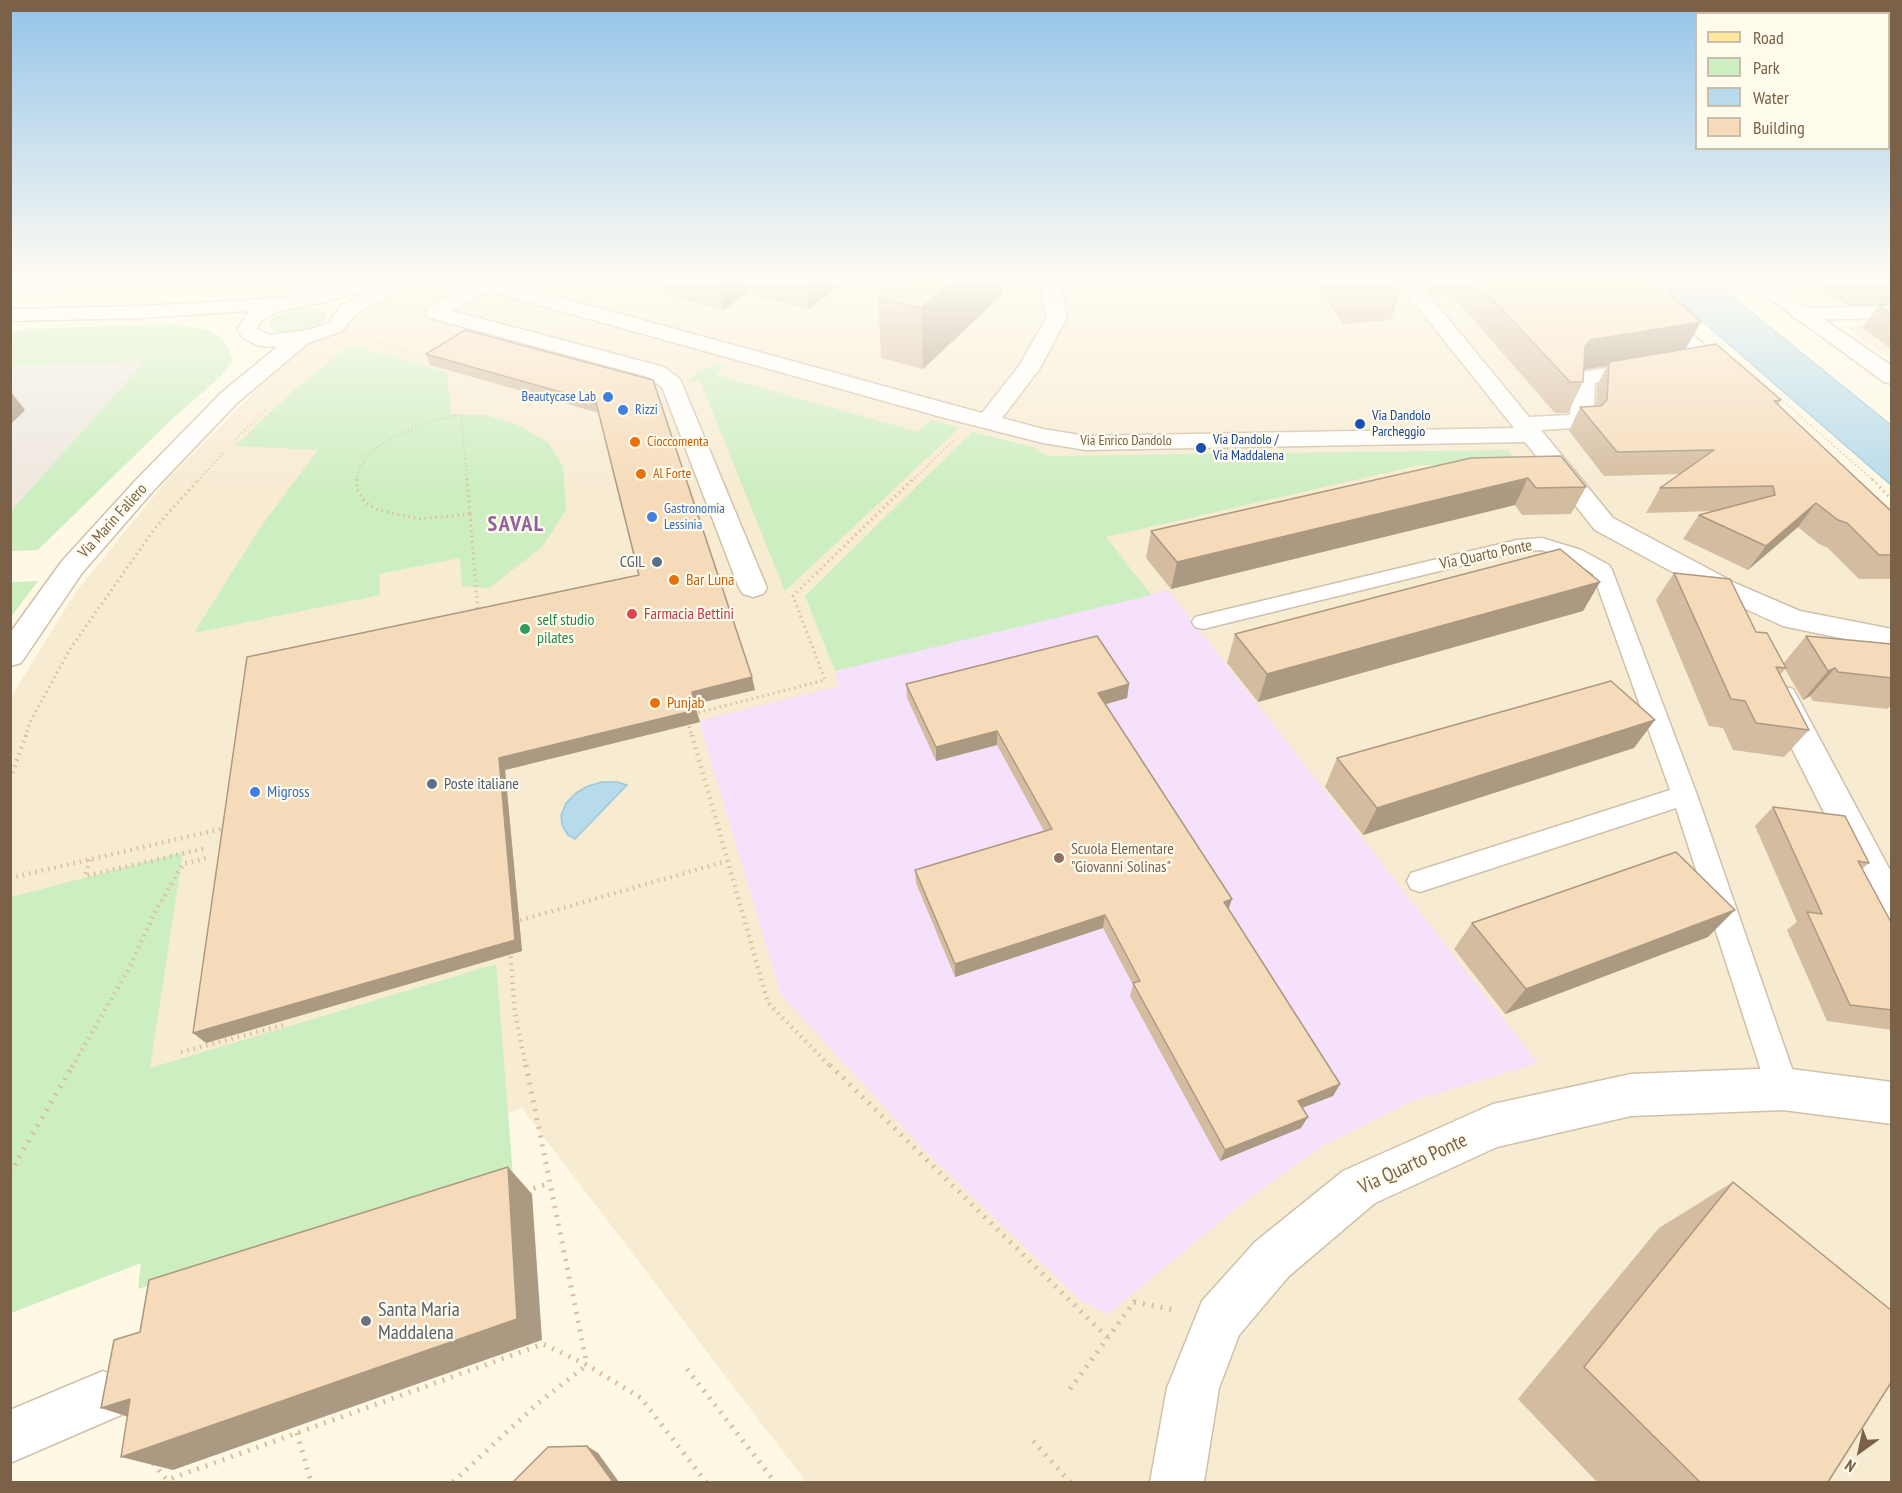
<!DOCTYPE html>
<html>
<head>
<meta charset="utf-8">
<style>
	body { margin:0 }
	#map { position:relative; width:1902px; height:1493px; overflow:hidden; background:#fef8e5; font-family:"PT Sans Narrow",sans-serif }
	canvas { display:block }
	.frame { position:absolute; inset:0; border:12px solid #7a6147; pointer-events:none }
	.legend { position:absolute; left:1695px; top:12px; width:195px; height:138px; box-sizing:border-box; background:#fffbed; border:2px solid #cabdab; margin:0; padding:8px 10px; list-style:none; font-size:18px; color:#7a6147 }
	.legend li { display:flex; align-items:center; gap:12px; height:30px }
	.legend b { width:30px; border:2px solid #cabdab }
	.north { position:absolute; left:1830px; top:1421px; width:60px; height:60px; -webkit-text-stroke:4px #fffbed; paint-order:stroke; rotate:213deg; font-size:16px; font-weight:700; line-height:24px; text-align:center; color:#7a6147 }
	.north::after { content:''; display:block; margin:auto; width:21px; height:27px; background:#7a6147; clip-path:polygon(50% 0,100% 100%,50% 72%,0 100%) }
</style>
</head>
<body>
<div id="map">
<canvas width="1902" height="1493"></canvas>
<div class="frame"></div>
<ul class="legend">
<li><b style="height:8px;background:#ffe89b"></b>Road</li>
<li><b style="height:16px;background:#cdeec1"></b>Park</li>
<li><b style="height:16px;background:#b7dbea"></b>Water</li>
<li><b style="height:16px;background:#f6dbba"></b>Building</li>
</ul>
<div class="north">N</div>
</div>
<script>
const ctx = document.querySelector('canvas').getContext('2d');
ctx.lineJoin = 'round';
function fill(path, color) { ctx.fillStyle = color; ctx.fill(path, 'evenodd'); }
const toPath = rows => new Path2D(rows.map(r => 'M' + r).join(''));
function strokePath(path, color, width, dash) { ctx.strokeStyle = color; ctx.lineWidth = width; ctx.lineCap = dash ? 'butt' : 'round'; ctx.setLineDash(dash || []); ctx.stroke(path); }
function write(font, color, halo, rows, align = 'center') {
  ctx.font = font + ' "PT Sans Narrow",sans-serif'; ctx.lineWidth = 4.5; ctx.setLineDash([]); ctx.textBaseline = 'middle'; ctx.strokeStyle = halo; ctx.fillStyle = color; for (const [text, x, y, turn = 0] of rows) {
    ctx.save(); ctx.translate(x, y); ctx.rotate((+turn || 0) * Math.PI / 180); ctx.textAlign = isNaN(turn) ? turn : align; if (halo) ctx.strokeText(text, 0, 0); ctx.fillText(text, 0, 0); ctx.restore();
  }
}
const residential = toPath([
	[413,282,1636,282,1891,509,1891,1482,806,1482,522,1108,11,1281,10,699,75,593,168,479,291,356,356,311],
	[1779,282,1891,282,1891,302,1809,304],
	[1891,325,1891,359,1844,326]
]);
const industrial = toPath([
	[146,361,11,511,11,366]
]);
const education = toPath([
	[1168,590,1538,1063,1412,1101,1321,1147,1239,1206,1108,1314,1080,1300,925,1151,781,995,699,721,840,686,835,671]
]);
const green = toPath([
	[49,282,336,282,280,293,73,298,47,288],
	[298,308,316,308,327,312,327,316,320,324,312,328,293,332,276,332,268,326,273,317],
	[176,324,209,330,224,341,233,359,220,377,169,422,38,550,11,551,11,511,145,361,11,366,11,332,25,329],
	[350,345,447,372,451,414,485,415,513,423,548,442,563,466,566,510,542,547,489,588,462,586,460,558,379,574,380,595,194,633,260,528,318,450,235,446,293,391],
	[716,365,727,365,716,375,918,432,932,420,959,428,785,591,700,381,689,383,696,372],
	[972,432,1033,447,1046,456,1508,450,1522,467,1420,465,1106,537,1151,595,835,671,805,596],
	[38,581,11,617,11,582],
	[183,852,150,1068,496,964,513,1175,138,1289,141,1263,11,1313,11,897]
]);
const water = toPath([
	[1657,282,1714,282,1891,425,1891,485,1657,282],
	[602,782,617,782,627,785,575,839,568,835,562,825,561,815,566,803,576,793,588,786,602,782]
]);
const pathFar3 = toPath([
	[364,338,429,357],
	[1735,359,1874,481],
	[236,439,267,408],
	[198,481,223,453],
	[356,481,359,470,369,454,386,441,422,424,461,414,467,481],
	[912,481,953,441]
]);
const pathFar2 = toPath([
	[356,479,358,491,365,502,378,510,421,519,470,514],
	[467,479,470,514],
	[1872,479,1892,500],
	[470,514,478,614],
	[693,714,825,680,793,596,913,479],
	[688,721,692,737],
	[25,737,31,720,70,649,155,528,199,479]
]);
const pathFar1 = toPath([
	[692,735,768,1003,831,1067],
	[10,779,26,735],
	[90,860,85,876,207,848],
	[10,878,225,828],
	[514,922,727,861],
	[510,950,515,1013,526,1067],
	[181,1052,284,1025],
	[72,1067,128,970,156,910,183,864,206,858]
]);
const path = toPath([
	[526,1065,587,1365],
	[830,1065,1108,1338],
	[10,1173,73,1065],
	[525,1191,550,1183],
	[687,1369,775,1482],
	[1070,1389,1134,1302,1175,1310],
	[297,1433,311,1482],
	[1033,1441,1070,1482],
	[153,1463,167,1480,543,1344,587,1365,641,1398,706,1482],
	[453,1482,538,1403,587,1365]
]);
const service = toPath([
	[1542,538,1581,550,1609,565,1612,570,1697,795,1799,1089,1794,1100,1783,1104,1772,1100,1767,1089,1676,808,1420,892,1411,889,1407,881,1411,873,1670,790,1593,574,1567,558,1541,550,1517,552,1203,629,1195,627,1192,622,1195,617,1203,615,1517,540,1542,538]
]);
const minor = toPath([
	[350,282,406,282,403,286,356,314,342,331,308,343,237,403,154,490,82,573,21,663,10,666,10,633,62,561,136,480,221,393,277,347,259,346,243,338,237,329,249,311,142,318,10,321,10,309,142,306,282,298,316,292,350,282],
	[371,288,341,306,328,323,308,330,270,335,257,329,261,321,279,311,325,302,371,288],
	[470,282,503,282,982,413,1019,366,1047,317,1040,282,1060,282,1067,317,1040,368,1002,418,1043,429,1086,436,1514,428,1398,282,1418,282,1529,417,1570,415,1573,378,1576,373,1689,354,1669,334,1673,330,1680,328,1687,330,1714,353,1717,358,1714,363,1595,383,1593,422,1589,427,1541,430,1613,518,1737,584,1800,611,1892,629,1892,649,1783,626,1717,596,1595,530,1525,442,1086,450,1043,443,945,418,489,291,452,311,664,367,680,379,767,588,763,594,753,597,743,594,739,588,662,387,648,377,427,317,424,313,427,309,472,284,470,282],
	[1892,306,1892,318,1801,320,1794,318,1791,314,1794,310,1801,308,1892,306],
	[1782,686,1793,689,1892,874,1892,927,1879,922,1766,697,1771,689,1782,686],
	[1783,1068,1892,1082,1892,1124,1783,1110,1631,1116,1497,1147,1375,1203,1289,1276,1239,1335,1219,1388,1204,1482,1150,1482,1167,1388,1202,1301,1255,1242,1343,1171,1493,1104,1631,1074,1783,1068],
	[103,1371,121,1379,129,1397,121,1415,10,1463,10,1410,103,1371]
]);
const tertiary = toPath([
	[1747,282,1770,282,1892,366,1892,384,1884,382,1747,282]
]);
const primary = toPath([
	[10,282,25,282,17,290,10,292,10,282]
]);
const wall = toPath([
	[661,282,845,282,809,309,748,294,748,293,723,310,663,294],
	[1315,282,1404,282,1391,320,1343,324],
	[1427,282,1660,282,1674,294,1673,297,1686,349,1781,400,1779,405,1892,512,1892,579,1859,579,1828,548,1819,544,1798,527,1748,570,1683,539,1699,515,1715,511,1646,513,1660,488,1680,474,1604,476,1569,431,1580,407,1596,406,1597,385,1607,366,1584,369,1583,382,1568,413,1555,413,1450,293,1431,294,1425,287],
	[1815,282,1892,282,1892,349,1862,328,1879,305,1846,305],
	[1003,294,923,369,881,358,878,297],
	[426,354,653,380,755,690,695,704,700,722,505,770,522,951,206,1043,639,575,599,413,430,365],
	[1471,458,1586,487,1571,514,1522,515,1515,505,1171,589,1146,558,1151,531],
	[1674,573,1756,632,1783,664,1806,636,1892,644,1892,705,1887,709,1813,701,1810,696,1803,700,1785,669,1780,675,1809,730,1784,757,1733,750,1723,728,1709,726,1656,600],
	[1600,582,1583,611,1258,702,1227,663,1235,634],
	[906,684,1129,684,1127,698,1105,704,1228,908,1340,1084,1333,1096,1302,1108,1301,1128,1220,1161,1130,996,1133,985,1103,928,955,977,916,883,915,870,1044,831,997,745,936,761,907,698],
	[1634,748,1363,835,1325,787,1337,758],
	[1773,807,1869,863,1862,869,1892,924,1892,1030,1827,1021,1787,930,1797,922,1755,826],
	[1892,854,1892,868,1890,865],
	[1472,923,1708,937,1505,1014,1454,949],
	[1733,1182,1828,1482,1597,1482,1518,1399,1659,1228]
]);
const shadedWall = toPath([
	[719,282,746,282,748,293,723,310],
	[806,282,845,282,809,309],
	[952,282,1004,282,1003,294,923,369,921,308],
	[1701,322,1684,352,1609,362,1607,366,1576,371,1585,347,1590,340],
	[11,392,25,410,10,425,10,393],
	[1528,478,1515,505,1171,589,1177,562],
	[1816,503,1798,527,1748,570,1766,546],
	[1600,582,1583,611,1258,702,1267,674],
	[1835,668,1810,696,1803,700,1828,671],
	[752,677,755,690,695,704,692,692],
	[1129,684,1127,698,1096,707,1098,693],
	[696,710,700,722,505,770,522,951,206,1043,193,1033,499,758],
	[1655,720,1634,748,1363,835,1377,808],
	[997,731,997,745,936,761,936,747],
	[1232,899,1227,913,1224,902],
	[1735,910,1708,937,1505,1014,1526,989],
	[1105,915,1103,928,955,977,955,964],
	[1340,1084,1333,1096,1291,1112,1298,1101],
	[1308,1117,1301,1128,1220,1161,1225,1150],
	[508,1167,532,1194,542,1340,173,1470,121,1457],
	[130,1399,153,1425,101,1408],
	[587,1446,598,1453,619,1482,613,1482]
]);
const building = toPath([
	[897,282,952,282,921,308,878,297,897,282],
	[1477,282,1660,282,1674,294,1670,294,1701,322,1590,340,1585,347,1583,382,1570,382,1477,282],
	[1884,298,1892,298,1892,303,1884,298],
	[1892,304,1892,314,1878,305,1892,304],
	[465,330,653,380,752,677,692,692,696,710,499,758,515,940,193,1033,247,657,639,575,596,402,426,354,465,330],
	[1716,344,1781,400,1774,401,1892,512,1892,555,1879,555,1847,523,1838,520,1816,503,1766,546,1699,515,1775,495,1773,486,1660,488,1714,450,1617,452,1580,407,1601,406,1607,400,1609,362,1716,344],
	[1561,456,1586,487,1536,488,1528,478,1177,562,1151,531,1471,458,1561,456],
	[1560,549,1600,582,1267,674,1235,634,1560,549],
	[1674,573,1730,579,1756,632,1767,633,1786,668,1776,667,1809,730,1756,723,1745,701,1731,699,1674,573],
	[1097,636,1129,684,1098,693,1232,899,1224,902,1340,1084,1298,1101,1308,1117,1225,1150,1133,983,1140,981,1105,915,955,964,915,870,1052,829,997,731,936,747,906,684,1097,636],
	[1806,636,1892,644,1892,678,1838,672,1835,668,1828,671,1806,636],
	[1611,681,1655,720,1377,808,1337,758,1611,681],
	[1773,807,1845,816,1869,863,1858,861,1892,924,1892,1010,1850,1005,1807,912,1822,914,1773,807],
	[1676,852,1735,910,1526,989,1472,923,1676,852],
	[508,1167,517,1319,121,1457,130,1399,101,1408,114,1340,140,1332,149,1280,508,1167],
	[1733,1182,1892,1311,1892,1381,1828,1482,1700,1482,1584,1367,1733,1182],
	[587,1446,613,1482,513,1482,548,1447,587,1446]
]);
const markers = [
	[608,397,6,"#3f7fe0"],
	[623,410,6,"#3f7fe0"],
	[1360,424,6,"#1a4fb4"],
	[635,442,6,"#e8710a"],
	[1201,448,6,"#1a4fb4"],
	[641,474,6,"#e8710a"],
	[652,517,6,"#3f7fe0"],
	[657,562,6,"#5c6f8a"],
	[674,580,6,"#e8710a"],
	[632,614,6,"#e0444e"],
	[525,629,6,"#2e9e5b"],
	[655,703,6,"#e8710a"],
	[432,784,6,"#5c6f8a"],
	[255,792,6,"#3f7fe0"],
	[1059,858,6,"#8d6e63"],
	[366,1321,6,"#6b7280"]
];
const farShopnames = [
	["Beautycase Lab",596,397,"right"],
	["Rizzi",635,410],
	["Gastronomia",664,509],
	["Lessinia",664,525]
];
const farTransitnames = [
	["Via Dandolo",1372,416],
	["Parcheggio",1372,432],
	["Via Dandolo /",1213,440],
	["Via Maddalena",1213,456]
];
const farStreetnames = [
	["Via Enrico Dandolo",1126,441]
];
const farFoodnames = [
	["Cioccomenta",647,442],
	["Al Forte",653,474]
];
const streetNames = [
	["Via Marin Faliero",113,521,-48],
	["Via Quarto Ponte",1486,555,-12]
];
const serviceNames = [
	["CGIL",645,562],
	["Poste italiane",444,784,"left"]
];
const foodNames = [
	["Bar Luna",686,580],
	["Punjab",667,703]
];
const healthNames = [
	["Farmacia Bettini",644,614]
];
const leisureNames = [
	["self studio",537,620],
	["pilates",537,638]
];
const shopNames = [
	["Migross",267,792]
];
const educationNames = [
	["Scuola Elementare",1071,849],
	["\"Giovanni Solinas\"",1071,867]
];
const nearStreetnames = [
	["Via Quarto Ponte",1413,1164,-25]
];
const nearWorshipnames = [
	["Santa Maria",378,1310],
	["Maddalena",378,1333]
];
const districtNames = [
	["SAVAL",516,525]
];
fill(residential, '#f7ebd2');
fill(industrial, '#eee8df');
fill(education, '#f5e1fb');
fill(green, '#cdeec1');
fill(water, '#b7dbea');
strokePath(water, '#9ccadd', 1.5);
strokePath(service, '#d1c1a9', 3);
strokePath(minor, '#d1c1a9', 3);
strokePath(tertiary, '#d1c1a9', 3);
strokePath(primary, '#dfd9d3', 3);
strokePath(pathFar3, '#dcbe9c', 2, [1, 3]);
strokePath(pathFar2, '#dcbe9c', 3, [1.5, 4]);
strokePath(pathFar1, '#dcbe9c', 4.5, [1.5, 5]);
strokePath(path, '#dcbe9c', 5, [2, 7]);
fill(service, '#fff');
fill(minor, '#fff');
fill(tertiary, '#fff');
fill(primary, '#ffe89b');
fill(wall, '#d4bca0');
fill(shadedWall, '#ac9982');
fill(building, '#f6dbba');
strokePath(building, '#ac9982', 1.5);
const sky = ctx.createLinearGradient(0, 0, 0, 491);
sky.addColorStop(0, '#94c4e9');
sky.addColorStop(0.57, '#fffcf3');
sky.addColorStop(1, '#fffcf300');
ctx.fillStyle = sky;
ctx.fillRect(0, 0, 1902, 491);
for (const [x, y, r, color] of markers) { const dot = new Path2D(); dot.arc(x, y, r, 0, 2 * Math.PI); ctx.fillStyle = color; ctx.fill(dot); strokePath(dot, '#fffbed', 2); }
write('14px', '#366cbe', '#fffbed', farShopnames, 'left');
write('14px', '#164399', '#fffbed', farTransitnames, 'left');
write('14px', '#7a6147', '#fffbed', farStreetnames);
write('14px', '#c56008', '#fffbed', farFoodnames, 'left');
write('16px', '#7a6147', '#fffbed', streetNames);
write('16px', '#4e5e75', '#fffbed', serviceNames, 'right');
write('16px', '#c56008', '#fffbed', foodNames, 'left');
write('16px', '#be3a42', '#fffbed', healthNames, 'left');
write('16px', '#27864d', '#fffbed', leisureNames, 'left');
write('16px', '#366cbe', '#fffbed', shopNames, 'left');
write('16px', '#785e54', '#fffbed', educationNames, 'left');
write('20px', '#7a6147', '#fffbed', nearStreetnames);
write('20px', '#5b616d', '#fffbed', nearWorshipnames, 'left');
ctx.letterSpacing = '1.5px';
write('bold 22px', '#92629e', '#fffbed', districtNames);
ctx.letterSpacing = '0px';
</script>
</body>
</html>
